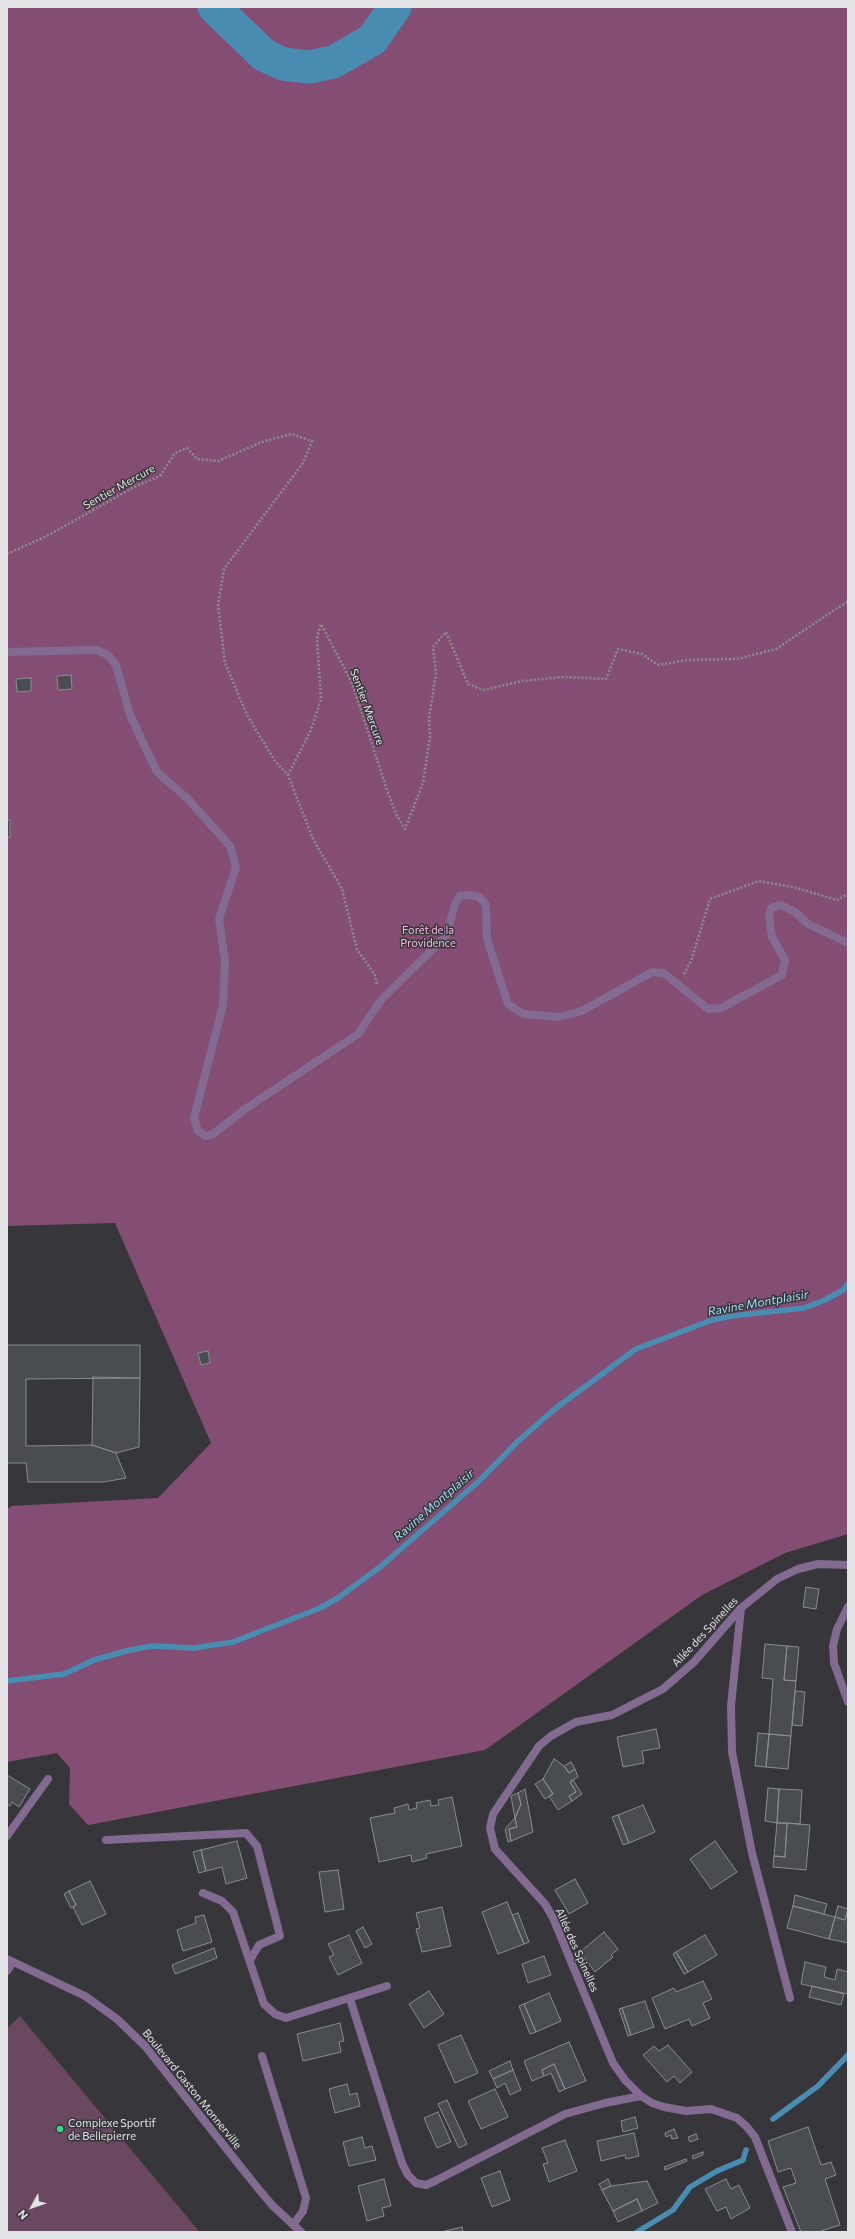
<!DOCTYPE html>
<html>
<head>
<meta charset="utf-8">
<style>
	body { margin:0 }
	#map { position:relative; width:855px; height:2239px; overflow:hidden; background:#36363b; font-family:Commissioner,sans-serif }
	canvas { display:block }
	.frame { position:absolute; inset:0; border:8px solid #e3e3e6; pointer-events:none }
	.north { position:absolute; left:12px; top:2187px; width:40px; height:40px; -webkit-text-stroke:3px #36363b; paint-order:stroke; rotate:230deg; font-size:11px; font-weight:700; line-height:16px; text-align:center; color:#e3e3e6 }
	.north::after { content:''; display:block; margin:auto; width:14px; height:18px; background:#e3e3e6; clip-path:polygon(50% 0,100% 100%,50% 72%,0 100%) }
</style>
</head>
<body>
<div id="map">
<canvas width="855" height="2239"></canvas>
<div class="frame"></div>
<div class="north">N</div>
</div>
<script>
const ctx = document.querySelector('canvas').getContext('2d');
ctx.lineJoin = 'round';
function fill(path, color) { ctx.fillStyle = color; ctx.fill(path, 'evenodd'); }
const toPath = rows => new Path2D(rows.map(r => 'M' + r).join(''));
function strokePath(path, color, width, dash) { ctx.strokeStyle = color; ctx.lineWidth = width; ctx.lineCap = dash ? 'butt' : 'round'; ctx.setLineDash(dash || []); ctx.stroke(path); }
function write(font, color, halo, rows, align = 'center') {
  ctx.font = font + ' Commissioner,sans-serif'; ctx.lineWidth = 3; ctx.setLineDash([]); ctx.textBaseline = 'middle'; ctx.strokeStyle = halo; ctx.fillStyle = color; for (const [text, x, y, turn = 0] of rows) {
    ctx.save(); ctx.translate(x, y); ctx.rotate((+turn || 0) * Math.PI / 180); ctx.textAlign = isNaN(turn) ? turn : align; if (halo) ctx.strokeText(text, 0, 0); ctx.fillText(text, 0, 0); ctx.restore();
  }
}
const green = toPath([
	[20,2016,198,2230,195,2232,7,2232,7,2028]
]);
const forest = toPath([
	[7,7,848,7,848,1534,785,1553,702,1595,485,1750,88,1825,69,1804,70,1768,57,1753,7,1762,7,1509,12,1506,158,1498,211,1443,115,1223,7,1226]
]);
const stream = toPath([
	[7,1681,64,1674,94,1660,130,1650,153,1646,194,1648,233,1642,320,1608,338,1598,380,1567,479,1481,518,1441,556,1408,636,1349,712,1320,732,1316,804,1308,825,1300,843,1290,848,1284],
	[773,2119,818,2086,848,2055],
	[637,2232,673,2210,690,2187,717,2171,743,2160,746,2150]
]);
const river = toPath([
	[214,7,264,55,283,64,309,67,333,62,372,40,395,7]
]);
const building = toPath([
	[71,675,72,689,58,690,57,676,71,675],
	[31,678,31,691,17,692,16,679,31,678],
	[7,820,10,820,10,837,7,837,7,820],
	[7,1345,140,1345,140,1378,26,1379,26,1446,92,1445,116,1453,126,1478,104,1482,28,1482,26,1463,7,1463,7,1345],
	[208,1351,210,1363,201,1365,198,1353,208,1351],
	[93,1377,140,1378,139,1447,116,1453,92,1445,93,1377],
	[806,1587,819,1589,816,1609,803,1607,806,1587],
	[765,1644,787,1646,784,1680,796,1681,791,1736,769,1734,773,1679,762,1678,765,1644],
	[787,1646,799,1647,796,1681,784,1680,787,1646],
	[795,1691,805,1692,802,1726,792,1725,795,1691],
	[656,1729,660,1748,642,1751,644,1763,623,1767,617,1737,656,1729],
	[758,1733,769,1734,766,1767,755,1766,758,1733],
	[769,1734,791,1736,788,1769,766,1767,769,1734],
	[554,1759,564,1766,569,1773,575,1769,578,1777,570,1782,576,1792,569,1796,572,1801,558,1810,549,1796,553,1794,543,1779,554,1759],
	[571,1762,575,1769,569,1773,564,1766,571,1762],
	[7,1775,30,1789,19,1807,12,1802,10,1806,7,1804,7,1775],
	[543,1779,553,1794,545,1799,535,1784,543,1779],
	[573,1780,582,1794,572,1801,569,1796,576,1792,570,1782,573,1780],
	[768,1788,779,1789,777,1823,765,1821,768,1788],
	[525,1789,533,1832,511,1841,509,1829,517,1827,515,1818,521,1804,518,1793,525,1789],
	[779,1789,802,1790,800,1824,777,1823,779,1789],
	[518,1793,521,1804,515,1818,511,1796,518,1793],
	[452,1797,462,1846,426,1854,427,1858,412,1862,411,1855,379,1862,370,1818,395,1813,394,1808,408,1804,409,1810,417,1808,416,1803,430,1800,431,1806,439,1805,438,1800,452,1797],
	[643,1805,655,1832,629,1843,618,1815,643,1805],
	[618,1815,629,1843,623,1845,612,1817,618,1815],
	[515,1818,517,1827,509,1829,511,1841,508,1842,505,1829,515,1818],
	[777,1823,787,1823,785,1857,774,1856,777,1823],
	[787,1823,810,1825,806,1870,773,1867,774,1856,785,1857,787,1823],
	[237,1841,247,1878,226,1884,222,1867,206,1871,201,1850,237,1841],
	[715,1841,737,1872,711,1889,690,1859,715,1841],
	[201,1850,206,1871,199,1873,193,1852,201,1850],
	[338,1870,344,1909,325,1912,319,1872,338,1870],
	[575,1879,588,1903,569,1914,555,1890,575,1879],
	[90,1881,106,1914,82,1925,73,1907,76,1905,69,1891,90,1881],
	[69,1891,76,1905,71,1908,64,1894,69,1891],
	[795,1895,827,1904,824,1914,793,1906,795,1895],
	[507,1902,524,1944,498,1954,482,1912,507,1902],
	[793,1906,835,1917,829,1939,787,1928,793,1906],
	[838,1906,848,1909,845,1920,835,1917,838,1906],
	[442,1907,451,1946,422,1952,416,1929,420,1928,416,1913,442,1907],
	[848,1910,848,1943,829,1939,835,1917,845,1920,848,1910],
	[518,1913,529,1942,524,1944,512,1915,518,1913],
	[204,1915,212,1942,183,1951,177,1930,196,1923,195,1917,204,1915],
	[363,1927,372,1944,365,1948,356,1931,363,1927],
	[604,1932,618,1949,611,1955,613,1957,595,1972,580,1952,604,1932],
	[349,1935,362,1963,338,1975,329,1957,334,1955,328,1944,349,1935],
	[705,1935,717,1955,688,1972,676,1952,705,1935],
	[214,1948,217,1958,175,1974,172,1965,214,1948],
	[676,1952,688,1972,684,1974,673,1954,676,1952],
	[544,1956,551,1975,528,1983,522,1964,544,1956],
	[805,1962,826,1967,824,1977,835,1980,837,1969,848,1972,848,1994,801,1984,805,1962],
	[703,1981,712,1999,703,2003,710,2018,692,2026,689,2019,665,2029,652,1998,674,1988,676,1992,703,1981],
	[812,1986,844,1994,841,2005,809,1997,812,1986],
	[429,1991,444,2014,424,2028,409,2004,429,1991],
	[549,1993,561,2021,536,2032,524,2004,549,1993],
	[645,2001,654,2027,631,2035,622,2008,645,2001],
	[524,2004,536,2032,530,2034,519,2006,524,2004],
	[622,2008,631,2035,628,2036,619,2009,622,2008],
	[340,2023,344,2041,339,2042,341,2052,303,2061,297,2034,340,2023],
	[461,2035,478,2073,455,2083,438,2045,461,2035],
	[569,2042,586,2081,565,2089,554,2064,542,2070,544,2076,532,2081,524,2061,569,2042],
	[668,2045,692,2072,680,2083,674,2076,667,2082,643,2055,654,2046,659,2051,668,2045],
	[510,2061,513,2070,493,2079,489,2071,510,2061],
	[554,2064,565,2089,559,2092,551,2073,544,2076,542,2070,554,2064],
	[513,2070,521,2090,510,2095,505,2083,497,2088,493,2079,513,2070],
	[347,2084,350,2095,357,2093,360,2106,335,2113,329,2089,347,2084],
	[495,2089,508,2117,481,2129,468,2101,495,2089],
	[447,2100,467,2144,459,2148,438,2104,447,2100],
	[438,2112,451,2142,437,2148,424,2118,438,2112],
	[635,2117,638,2128,623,2132,621,2121,635,2117],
	[808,2127,821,2165,831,2162,836,2175,825,2179,840,2225,818,2232,801,2232,783,2187,796,2183,791,2168,778,2172,768,2141,808,2127],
	[674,2129,678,2138,672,2139,671,2135,666,2137,665,2133,674,2129],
	[634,2133,639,2156,626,2159,625,2155,601,2161,597,2141,634,2133],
	[696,2134,698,2139,690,2142,688,2137,696,2134],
	[362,2137,365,2148,372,2146,376,2160,349,2166,343,2142,362,2137],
	[565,2140,577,2171,549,2182,543,2164,548,2163,542,2148,565,2140],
	[703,2152,703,2155,693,2159,692,2156,703,2152],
	[686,2159,687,2161,665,2170,664,2167,686,2159],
	[500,2171,510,2200,492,2207,481,2178,500,2171],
	[384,2179,391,2206,382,2208,384,2216,367,2221,358,2186,384,2179],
	[608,2179,611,2186,602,2190,599,2184,608,2179],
	[726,2179,731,2189,739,2185,750,2208,731,2219,726,2207,717,2211,705,2189,726,2179],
	[647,2181,658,2203,642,2211,637,2199,613,2211,602,2190,611,2186,647,2181],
	[637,2199,642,2211,618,2222,613,2211,637,2199],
	[462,2227,463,2232,445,2232,445,2231,462,2227]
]);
const path = toPath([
	[7,554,47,536,134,487,160,476,175,453,187,448,197,459,218,461,262,442,291,434,312,441,303,463,224,569,218,605,225,663,247,715,275,761,288,775,313,839,342,889,357,949,375,975,377,986],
	[288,775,311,730,321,699,317,638,321,624,352,683,387,790,396,814,405,829,423,783,430,737,429,718,436,673,433,647,446,632,468,684,484,690,522,681,564,677,606,679,618,649,642,654,658,665,687,660,738,659,776,649,848,601],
	[684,974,691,961,710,899,759,881,797,888,837,900,848,894]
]);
const service = toPath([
	[7,1836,48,1779],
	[7,1971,13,1962],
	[262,2056,306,2198,303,2211,293,2225]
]);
const minor = toPath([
	[7,652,97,650,108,655,116,665,130,715,157,772,187,798,230,846,236,867,219,919,225,961,223,1005,194,1118,198,1131,206,1136,213,1134,245,1109,358,1034,381,1000,446,936,455,904,460,896,470,895,479,897,486,905,487,939,508,1004,523,1014,559,1017,582,1011,652,972,664,973,708,1009,721,1008,782,975,785,960,772,937,769,916,771,908,781,905,795,912,808,924,848,943],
	[848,1607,837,1629,833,1646,834,1663,848,1702],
	[741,1608,731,1706,732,1752,752,1853,790,1998],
	[106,1840,246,1833,257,1846,280,1936,259,1945,250,1960],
	[203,1893,222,1901,233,1912,264,2004,275,2014,286,2018,387,1986],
	[350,1999,402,2163,408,2175,416,2183,426,2185,435,2181,565,2114,605,2103,641,2096],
	[792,2232,755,2137,747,2127,737,2118,711,2109,686,2111,664,2107,652,2103,641,2096,625,2080,613,2063,553,1918,545,1904,495,1849,490,1828,493,1814,539,1746,551,1736,576,1722,612,1715,663,1689,694,1662,741,1608,777,1579,798,1569,818,1564,848,1565]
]);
const tertiary = toPath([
	[7,1959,85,1996,117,2019,145,2046,256,2186,273,2206,301,2232]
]);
const markers = [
	[60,2129,4,"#35d881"]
];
const streetNames = [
	["Sentier Mercure",119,487,-29],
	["Sentier Mercure",367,707,70],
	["Allée des Spinelles",705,1632,-47],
	["Allée des Spinelles",577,1950,66],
	["Boulevard Gaston Monnerville",192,2089,51]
];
const parkNames = [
	["Forêt de la",428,930],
	["Providence",428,943]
];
const poiNames = [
	["Complexe Sportif",68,2123],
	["de Bellepierre",68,2136]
];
const waterNames = [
	["Ravine Montplaisir",758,1303,-10],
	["Ravine Montplaisir",434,1505,-41]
];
fill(green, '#6a485f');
fill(forest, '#844e74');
strokePath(stream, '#488db1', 5.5);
strokePath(river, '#488db1', 33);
fill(building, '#494c51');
strokePath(building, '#898c92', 1);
strokePath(path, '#8b8b8f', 2.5, [2, 2]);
strokePath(service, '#826a91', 8);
strokePath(minor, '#826a91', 8);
strokePath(tertiary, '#826a91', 8);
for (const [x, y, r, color] of markers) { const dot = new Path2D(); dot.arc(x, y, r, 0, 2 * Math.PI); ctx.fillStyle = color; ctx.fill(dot); strokePath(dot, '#36363b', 1.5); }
write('11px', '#e3e3e6', '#36363b', streetNames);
write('11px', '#fbb9e6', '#36363b', parkNames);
write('11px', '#e3e3e6', '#36363b', poiNames, 'left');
write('italic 12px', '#a6ddfc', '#36363b', waterNames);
</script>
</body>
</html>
